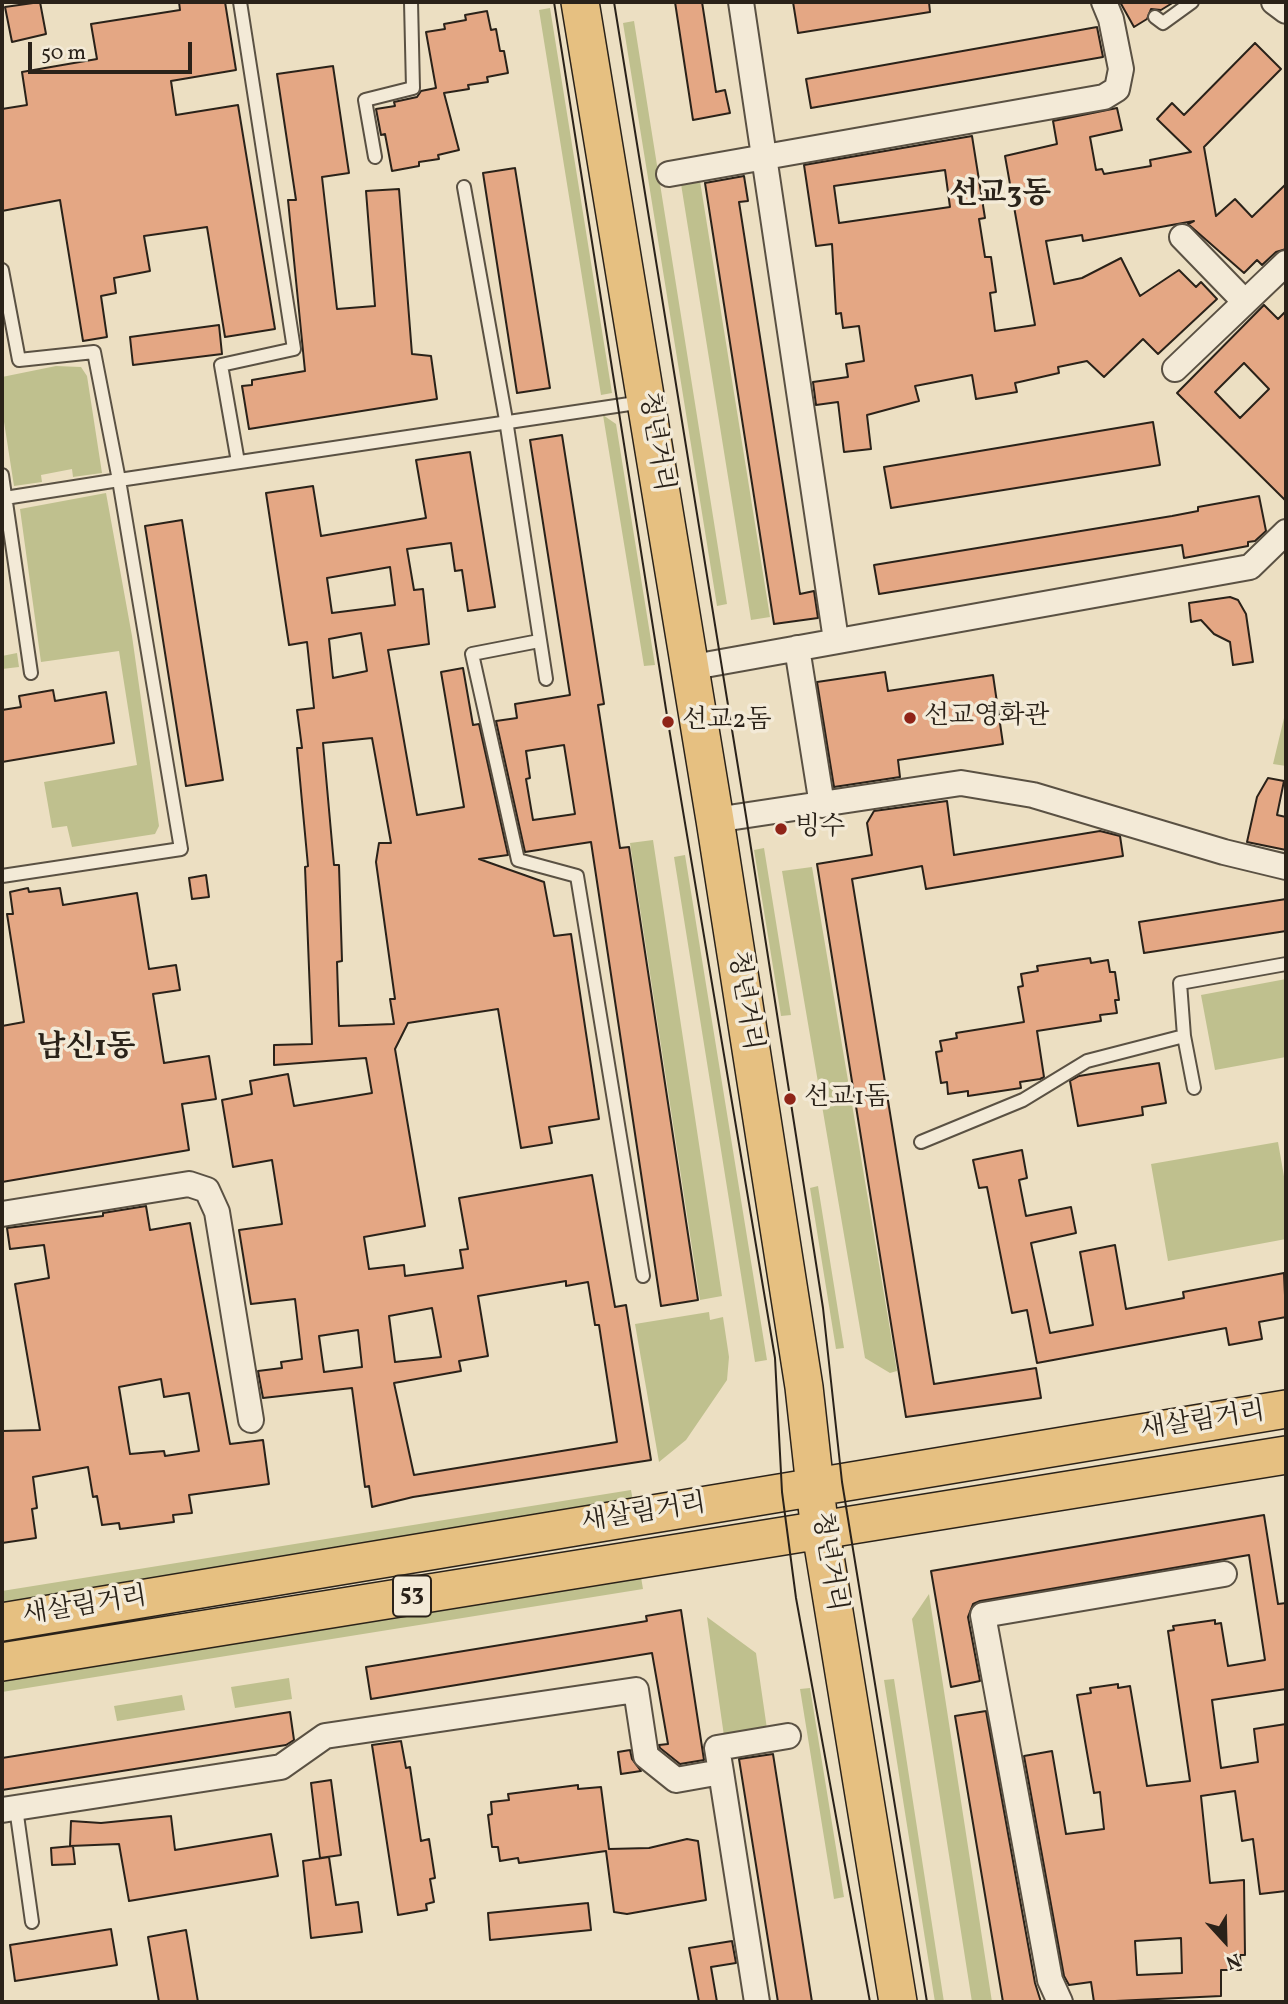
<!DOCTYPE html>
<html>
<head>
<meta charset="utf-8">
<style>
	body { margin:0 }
	#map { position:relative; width:1288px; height:2004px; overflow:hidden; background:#ecdfc2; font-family:Vollkorn,serif }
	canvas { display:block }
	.frame { position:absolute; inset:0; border:4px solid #2a2219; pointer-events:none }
	.north { position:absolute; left:1190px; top:1906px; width:70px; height:70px; -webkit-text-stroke:5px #f3ead7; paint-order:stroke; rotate:158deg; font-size:19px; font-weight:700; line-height:28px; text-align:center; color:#2a2219 }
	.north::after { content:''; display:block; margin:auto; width:24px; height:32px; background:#2a2219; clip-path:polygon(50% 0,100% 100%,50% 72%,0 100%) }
	.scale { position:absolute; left:28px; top:42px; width:164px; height:32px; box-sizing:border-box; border:4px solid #2a2219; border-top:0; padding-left:9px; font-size:21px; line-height:24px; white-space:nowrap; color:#2a2219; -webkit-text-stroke:5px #f3ead7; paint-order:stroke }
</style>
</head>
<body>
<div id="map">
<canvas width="1288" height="2004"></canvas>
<div class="frame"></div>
<div class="north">N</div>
<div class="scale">50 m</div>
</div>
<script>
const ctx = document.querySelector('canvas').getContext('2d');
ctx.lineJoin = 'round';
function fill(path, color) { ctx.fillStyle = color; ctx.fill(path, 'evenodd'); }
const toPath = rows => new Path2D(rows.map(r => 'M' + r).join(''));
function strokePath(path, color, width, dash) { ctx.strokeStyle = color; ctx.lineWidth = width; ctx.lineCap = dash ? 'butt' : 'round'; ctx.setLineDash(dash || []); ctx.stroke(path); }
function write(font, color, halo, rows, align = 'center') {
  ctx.font = font + ' Vollkorn,"Noto Serif KR",serif'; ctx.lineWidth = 7; ctx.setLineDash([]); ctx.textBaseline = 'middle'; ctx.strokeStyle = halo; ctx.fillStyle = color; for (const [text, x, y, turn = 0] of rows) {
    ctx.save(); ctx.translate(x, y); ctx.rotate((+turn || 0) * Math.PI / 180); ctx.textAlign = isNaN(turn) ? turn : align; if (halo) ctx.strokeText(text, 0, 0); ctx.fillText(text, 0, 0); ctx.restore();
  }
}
const green = toPath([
	[550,8,612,393,601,395,539,10],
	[634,21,727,604,717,606,623,23],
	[700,181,770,617,751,620,681,184],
	[56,366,81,367,87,376,102,473,73,477,72,469,41,475,42,482,14,486,2,409,2,377],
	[603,415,616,424,655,665,644,666],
	[106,493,132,636,159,826,155,834,72,847,67,826,52,828,44,782,137,765,119,651,41,662,20,509],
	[17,653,19,667,2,669,2,656],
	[1284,718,1286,718,1286,766,1273,764],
	[653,840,722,1296,700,1300,630,843],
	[764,848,791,1015,781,1016,754,850],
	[685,855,767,1360,755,1362,674,857],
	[812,867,897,1371,890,1373,865,1358,782,871],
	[1286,979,1286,1057,1215,1070,1201,995],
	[1278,1142,1286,1188,1286,1239,1168,1261,1151,1164],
	[818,1186,844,1348,836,1349,810,1188],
	[709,1312,710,1320,723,1317,729,1357,727,1380,686,1440,659,1462,635,1324],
	[631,1490,634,1507,2,1609,2,1591],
	[641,1577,643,1589,2,1692,2,1679],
	[929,1594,992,2002,972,2002,912,1619],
	[707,1617,756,1653,767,1729,724,1736],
	[289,1678,292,1699,235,1708,231,1687],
	[894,1679,944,2002,935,2002,884,1680],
	[810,1688,844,1897,834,1899,800,1689],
	[182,1695,185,1710,117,1721,114,1706]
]);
const building = toPath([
	[40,2,46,34,12,42,5,7,40,2],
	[179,2,225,2,236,70,171,81,176,115,238,105,275,329,225,337,207,227,144,236,150,271,114,278,116,293,101,296,107,337,83,341,60,200,2,211,2,109,27,105,22,72,97,59,91,24,180,10,179,2],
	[675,2,702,2,716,92,725,90,730,113,693,120,675,2],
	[793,2,929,2,930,12,798,33,793,2],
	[1120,2,1174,2,1161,10,1151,9,1147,19,1134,27,1120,2],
	[487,11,491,30,496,29,500,51,504,51,508,73,487,77,488,82,468,85,469,89,444,93,459,150,438,155,439,159,419,162,419,166,392,171,385,134,381,135,376,109,395,106,394,102,417,97,421,91,436,88,426,32,445,29,444,24,466,20,465,15,487,11],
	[1097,27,1103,57,811,108,806,79,1097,27],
	[1255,43,1281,69,1204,147,1216,216,1235,199,1252,217,1286,184,1286,249,1276,252,1262,265,1257,260,1244,273,1188,224,1194,221,1083,241,1082,235,1046,241,1054,284,1082,278,1121,258,1140,296,1179,270,1196,287,1201,282,1217,299,1158,354,1143,339,1104,377,1087,361,1058,367,1059,373,1015,383,1017,392,976,399,972,375,915,386,919,401,867,415,871,449,844,452,838,402,816,405,813,382,848,377,846,364,864,361,859,326,843,328,841,313,836,314,832,244,816,246,804,165,972,136,985,218,979,219,985,257,991,257,996,292,990,293,995,331,1035,325,1005,156,1057,144,1053,121,1117,108,1122,130,1090,137,1096,170,1102,169,1104,174,1151,166,1150,160,1191,152,1157,119,1172,103,1184,115,1255,43],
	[945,170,950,207,839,223,834,186,945,170],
	[333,66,349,173,322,177,337,309,375,306,366,191,399,189,412,354,431,356,437,399,249,429,242,386,252,385,252,380,305,371,288,200,296,200,277,74,333,66],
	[515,168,550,388,517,393,483,173,515,168],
	[744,176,748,201,739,202,800,594,814,591,818,618,774,624,705,183,744,176],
	[1264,305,1278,319,1286,311,1286,501,1177,393,1264,305],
	[1244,363,1269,389,1240,418,1215,392,1244,363],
	[219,325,222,354,133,365,130,337,219,325],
	[1153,422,1160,465,891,508,884,467,1153,422],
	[562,435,604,704,598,705,620,848,629,847,698,1300,661,1306,591,842,525,852,496,721,517,718,515,704,570,695,530,440,562,435],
	[564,745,575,814,533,820,526,779,530,778,526,751,564,745],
	[470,452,495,607,468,611,462,570,455,571,451,543,407,549,414,590,423,589,429,644,388,650,417,815,464,807,441,672,463,668,473,725,479,724,508,855,479,859,544,882,554,936,571,934,599,1119,549,1127,552,1143,521,1148,498,1009,408,1023,395,1049,425,1226,364,1237,369,1269,404,1265,405,1276,463,1268,460,1250,468,1249,459,1198,592,1175,615,1307,626,1305,651,1460,413,1497,372,1507,369,1486,365,1487,352,1388,263,1398,258,1371,282,1368,281,1362,302,1359,295,1299,251,1304,239,1230,282,1224,272,1160,233,1167,222,1100,252,1094,250,1081,288,1074,294,1106,372,1093,366,1058,274,1065,274,1045,312,1044,305,867,308,866,297,748,302,748,297,710,314,708,307,642,289,645,266,493,313,486,321,536,426,518,416,460,470,452],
	[390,567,395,605,332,613,327,578,390,567],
	[361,633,367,671,333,678,329,639,361,633],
	[372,738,391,843,379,843,376,862,395,999,390,999,394,1024,339,1026,337,962,342,961,339,865,334,865,323,743,372,738],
	[566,1281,566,1286,588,1282,595,1325,599,1325,617,1442,414,1475,394,1383,461,1371,459,1361,488,1356,478,1296,566,1281],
	[432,1308,441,1357,395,1362,389,1316,432,1308],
	[358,1330,362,1367,324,1372,319,1336,358,1330],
	[1259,496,1266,531,1255,541,1248,542,1248,546,1184,558,1182,545,879,594,874,565,1172,516,1198,511,1198,507,1259,496],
	[182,520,223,780,186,786,145,526,182,520],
	[1230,597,1238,600,1246,614,1253,662,1233,665,1230,642,1214,634,1201,620,1191,622,1189,603,1230,597],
	[885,672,888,691,993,675,1003,744,898,760,900,777,834,787,817,682,885,672],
	[53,690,55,701,106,692,114,743,2,762,2,710,21,707,19,696,53,690],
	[1268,778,1284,781,1277,815,1286,817,1286,850,1247,842,1257,797,1268,778],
	[947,801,954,855,1100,831,1120,836,1123,856,926,889,922,866,852,879,934,1384,1036,1368,1041,1398,906,1417,817,864,872,855,867,823,874,811,947,801],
	[206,875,209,897,192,899,189,878,206,875],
	[28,888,29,892,60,888,63,905,137,893,149,969,176,965,180,990,153,994,164,1063,209,1056,216,1099,182,1104,189,1150,2,1182,2,1026,24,1022,7,914,13,914,10,892,28,888],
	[1286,899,1286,931,1144,953,1139,922,1286,899],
	[1090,958,1091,963,1108,960,1110,972,1115,972,1119,1000,1115,1000,1117,1013,1100,1015,1101,1021,1037,1031,1044,1077,1040,1079,1020,1082,1021,1088,968,1096,968,1091,948,1094,947,1082,941,1083,936,1052,942,1051,940,1041,957,1038,956,1033,1024,1022,1018,987,1023,986,1021,974,1038,971,1037,966,1090,958],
	[1159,1063,1166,1103,1142,1107,1143,1115,1078,1126,1070,1081,1079,1076,1159,1063],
	[1022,1150,1027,1178,1019,1180,1026,1216,1071,1207,1076,1233,1031,1243,1050,1333,1093,1325,1080,1252,1115,1245,1126,1309,1184,1298,1183,1292,1284,1273,1286,1317,1259,1322,1262,1339,1229,1345,1226,1328,1037,1363,1027,1310,1012,1313,987,1187,979,1188,973,1160,1022,1150],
	[146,1206,150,1230,190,1223,230,1444,263,1440,269,1484,189,1495,192,1513,173,1515,174,1522,120,1529,119,1523,102,1525,97,1496,93,1497,88,1467,33,1477,37,1508,32,1509,36,1538,2,1543,2,1431,40,1430,15,1284,49,1278,44,1245,10,1249,7,1228,103,1216,103,1213,146,1206],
	[161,1379,164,1397,189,1393,199,1451,165,1456,164,1451,130,1454,119,1387,161,1379],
	[1264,1515,1278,1604,1286,1603,1286,1689,1212,1700,1221,1768,1258,1762,1254,1729,1286,1724,1286,1891,1260,1894,1253,1839,1242,1841,1235,1791,1201,1796,1210,1883,1244,1880,1245,1955,1240,1955,1241,1970,1221,1970,1221,1996,1094,2002,1091,1982,1069,1985,1064,1976,1024,1756,1052,1751,1066,1834,1104,1829,1100,1792,1094,1793,1077,1695,1091,1693,1090,1688,1118,1684,1118,1688,1130,1686,1147,1786,1190,1781,1168,1631,1174,1630,1173,1626,1215,1620,1215,1624,1221,1623,1228,1666,1265,1660,1249,1555,980,1601,973,1604,968,1617,980,1681,951,1687,931,1571,1264,1515],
	[1181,1938,1182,1973,1137,1975,1135,1941,1181,1938],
	[681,1610,704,1760,680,1764,660,1748,659,1745,668,1744,652,1653,371,1699,366,1667,647,1621,646,1616,681,1610],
	[986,1711,1035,1983,1041,2002,1003,2002,955,1716,986,1711],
	[290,1712,294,1740,286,1745,2,1790,2,1758,290,1712],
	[401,1741,406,1768,410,1767,421,1841,429,1839,435,1878,430,1879,434,1902,426,1904,427,1910,398,1915,372,1745,401,1741],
	[630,1750,632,1759,641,1771,621,1774,618,1752,630,1750],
	[773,1754,812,2002,778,2002,739,1759,773,1754],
	[331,1780,341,1855,320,1858,311,1783,331,1780],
	[578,1785,578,1789,601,1787,609,1849,649,1848,687,1839,698,1841,706,1900,627,1914,614,1912,606,1851,519,1863,518,1858,500,1861,498,1847,492,1847,488,1815,492,1814,491,1802,509,1800,508,1794,578,1785],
	[171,1816,175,1850,271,1834,278,1876,129,1901,119,1844,70,1846,71,1821,101,1823,171,1816],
	[73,1846,75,1864,52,1865,51,1848,73,1846],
	[329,1857,336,1905,358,1902,362,1932,311,1938,303,1861,329,1857],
	[588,1903,591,1930,490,1940,488,1913,588,1903],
	[111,1929,117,1965,15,1981,10,1945,111,1929],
	[186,1930,198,2002,159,2002,148,1937,186,1930],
	[732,1941,736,1963,711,1967,717,2002,699,2002,689,1948,732,1941]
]);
const service = toPath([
	[1155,17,1163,23,1192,2],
	[375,157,365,100,413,88,411,2],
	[464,187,506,420,546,679],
	[2,270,19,360,94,352,119,480,5,498],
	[238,462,221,365,294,349,240,2],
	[2,475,31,673],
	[539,641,472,654,518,860,577,876,643,1276],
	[2,876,181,849,119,480,643,402],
	[1194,1088,1184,1036,1180,983,1286,964],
	[921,1142,1023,1100,1087,1061,1184,1036],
	[16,1808,32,1922]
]);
const minor = toPath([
	[741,2,836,640],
	[1274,2,1286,11],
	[669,174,1104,97,1117,89,1121,69,1111,19,1104,2],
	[1182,237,1244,301],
	[1175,369,1286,263],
	[797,648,822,805],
	[688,668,1250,567,1286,532],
	[715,820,961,783,1033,795,1224,852,1286,867],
	[2,1214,189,1184,207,1190,217,1212,251,1420],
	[721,1772,717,1748,788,1736],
	[2,1810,281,1767,325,1736,636,1690,646,1756,676,1780,721,1772,757,2002],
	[1060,2002,1050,1980,983,1615,1224,1574]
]);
const primary = toPath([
	[580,2,715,820,804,1387,818,1514,898,2002],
	[2,1622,1286,1409],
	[2,1662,1286,1455]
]);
const tram = toPath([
	[554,2,668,722,775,1358,782,1492,796,1598,870,2002],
	[614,2,746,816,823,1308,842,1482,927,2002]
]);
const markers = [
	[910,718,7,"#8f2418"],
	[668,722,7,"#8f2418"],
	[781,829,7,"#8f2418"],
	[790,1099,7,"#8f2418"]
];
const shields = [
	[412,1596,38]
];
const shieldNames = [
	["53",412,1596]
];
const streetNames = [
	["청년거리",654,442,81],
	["청년거리",743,1001,81],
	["새살림거리",1203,1423,-9],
	["새살림거리",644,1515,-9],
	["청년거리",827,1562,81],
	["새살림거리",85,1608,-9]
];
const poiNames = [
	["선교영화관",924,718],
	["선교2돔",682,722],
	["빙수",795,829],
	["선교1돔",804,1099]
];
const quarterNames = [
	["선교3동",1000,196],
	["남신1동",86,1049]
];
fill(green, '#bfc08e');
fill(building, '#e4a784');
strokePath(building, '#2a2219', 2);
strokePath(service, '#5a5143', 16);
strokePath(minor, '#5a5143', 28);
strokePath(primary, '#2a2219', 40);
strokePath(service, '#f3ead7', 12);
strokePath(minor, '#f3ead7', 24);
strokePath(primary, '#e6c081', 37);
strokePath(tram, '#2a2219', 2);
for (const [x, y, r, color] of markers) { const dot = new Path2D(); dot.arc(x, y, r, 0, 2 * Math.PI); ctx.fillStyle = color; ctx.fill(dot); strokePath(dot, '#f3ead7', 2.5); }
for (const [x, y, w] of shields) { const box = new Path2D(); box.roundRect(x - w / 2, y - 20.5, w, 41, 5); ctx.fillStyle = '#f3ead7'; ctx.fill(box); strokePath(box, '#2a2219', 2); }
write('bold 24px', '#2a2219', null, shieldNames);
write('26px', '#2a2219', '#f3ead7', streetNames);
write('26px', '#2a2219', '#f3ead7', poiNames, 'left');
write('bold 30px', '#2a2219', '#f3ead7', quarterNames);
</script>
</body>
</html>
